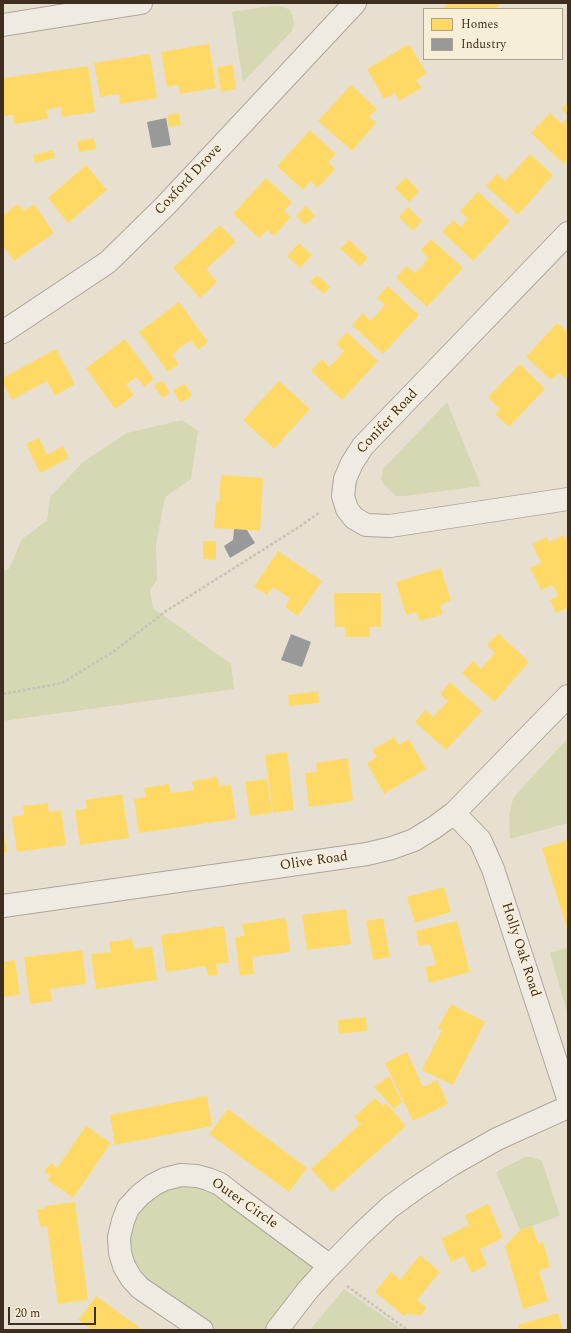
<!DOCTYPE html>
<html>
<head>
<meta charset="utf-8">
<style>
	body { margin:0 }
	#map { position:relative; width:571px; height:1333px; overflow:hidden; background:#e7e0d1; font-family:Spectral,serif }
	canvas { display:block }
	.frame { position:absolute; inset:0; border:4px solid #3d2e20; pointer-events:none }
	.legend { position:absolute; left:423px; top:8px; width:140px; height:52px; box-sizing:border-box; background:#f7eed8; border:1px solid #ada18e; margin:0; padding:5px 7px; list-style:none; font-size:12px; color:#3d2e20 }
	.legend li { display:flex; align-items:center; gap:8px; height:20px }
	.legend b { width:20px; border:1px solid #ada18e }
	.scale { position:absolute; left:8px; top:1307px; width:88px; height:18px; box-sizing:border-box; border:2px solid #3d2e20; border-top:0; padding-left:5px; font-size:12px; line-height:14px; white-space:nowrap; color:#3d2e20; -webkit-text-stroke:3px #f7eed8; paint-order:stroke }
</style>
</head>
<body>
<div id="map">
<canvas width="571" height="1333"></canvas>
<div class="frame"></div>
<ul class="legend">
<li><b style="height:11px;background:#ffd966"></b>Homes</li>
<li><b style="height:11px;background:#999"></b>Industry</li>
</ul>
<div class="scale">20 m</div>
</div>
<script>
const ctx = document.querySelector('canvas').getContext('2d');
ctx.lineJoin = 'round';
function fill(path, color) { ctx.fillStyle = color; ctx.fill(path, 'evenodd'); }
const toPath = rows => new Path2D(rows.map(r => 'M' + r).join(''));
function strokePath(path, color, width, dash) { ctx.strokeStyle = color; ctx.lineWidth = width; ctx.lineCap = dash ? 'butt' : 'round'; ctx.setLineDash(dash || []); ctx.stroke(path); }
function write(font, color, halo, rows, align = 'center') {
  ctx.font = font + ' Spectral,serif'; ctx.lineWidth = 4; ctx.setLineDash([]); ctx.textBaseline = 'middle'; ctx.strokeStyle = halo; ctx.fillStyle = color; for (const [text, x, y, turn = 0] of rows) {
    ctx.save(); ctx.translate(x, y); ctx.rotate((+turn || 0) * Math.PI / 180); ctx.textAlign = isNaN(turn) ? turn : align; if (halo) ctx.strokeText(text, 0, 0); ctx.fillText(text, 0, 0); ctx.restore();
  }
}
const green = toPath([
	[270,6,282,6,290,10,293,16,294,24,291,32,243,82,232,12],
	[447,402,481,486,405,496,396,496,384,485,381,479,383,469],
	[182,420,198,431,191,479,165,497,156,545,157,580,150,590,153,608,231,664,234,689,3,721,3,571,9,569,22,539,47,521,50,497,83,462,127,433],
	[568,738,568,823,510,839,509,815,513,799,521,789],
	[568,947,568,1016,550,953],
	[525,1157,532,1157,542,1161,560,1216,520,1230,496,1172],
	[197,1176,330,1266,277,1330,202,1330,140,1288,123,1221,128,1208],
	[344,1289,402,1329,401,1330,310,1330]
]);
const homes = toPath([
	[448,3,501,3,496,9,442,9],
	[209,44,216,88,180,94,178,85,167,87,161,52],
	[409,44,427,74,416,80,422,88,399,101,395,93,384,99,367,69],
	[150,54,157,98,120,104,119,94,100,97,94,63],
	[233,65,236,89,221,92,217,67],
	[88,66,95,112,62,117,61,107,46,110,48,119,14,124,13,115,3,116,3,78],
	[351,85,377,109,369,117,376,123,352,151,318,121],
	[568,101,568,115,561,109],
	[179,113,181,125,169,127,167,115],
	[550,113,562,124,568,118,568,160,564,164,531,133],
	[310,130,336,154,328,162,335,169,318,188,311,181,303,190,277,166],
	[94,138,96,149,79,152,77,141],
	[53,150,55,158,35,163,33,155],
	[530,154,553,175,518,215,486,186,497,174,505,181],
	[86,165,107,190,68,223,48,198],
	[406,177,419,191,409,202,395,188],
	[266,178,292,202,284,211,291,217,274,236,267,230,259,238,233,214],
	[478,192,510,221,473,261,442,232,453,220,461,227,468,219,460,211],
	[18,204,24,211,34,204,54,233,14,261,3,246,3,215],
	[306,206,315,216,305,225,296,216],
	[408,207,422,221,413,231,399,217],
	[220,225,236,242,206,269,217,282,200,298,173,268],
	[431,239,463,268,427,307,396,278,406,266,415,273,422,266,428,258,421,250],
	[349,240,368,258,360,266,340,249],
	[299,243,312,255,300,268,287,256],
	[317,275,330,287,324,294,310,282],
	[388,286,419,315,383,354,352,325,363,313,370,321,378,313,385,305,377,298],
	[179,302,208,342,198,350,191,340,181,347,172,355,179,364,168,372,139,332],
	[557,323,568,332,568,377,566,379,559,373,551,380,526,357],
	[347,332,378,361,342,400,311,371,322,359,329,367,337,359,344,351,336,344],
	[125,339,154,379,144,387,137,377,126,384,134,395,115,409,86,368],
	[56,349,75,384,55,396,47,381,12,400,3,384,3,378],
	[520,364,545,389,509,427,495,414,500,409,488,397],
	[162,380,170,393,162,398,154,386],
	[279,381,310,409,274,449,243,420],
	[185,384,192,396,180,403,173,390],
	[39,438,47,455,63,446,69,458,40,473,26,444],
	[221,475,263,478,260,531,214,528,216,502,219,502],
	[564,535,568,544,568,608,556,613,550,600,558,596,553,585,541,590,530,568,541,563,532,544,547,537,549,542],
	[203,541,216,541,216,560,203,559],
	[278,551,322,581,298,616,285,607,290,598,282,593,273,587,267,595,254,587],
	[441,568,451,601,440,605,443,614,420,621,416,612,406,615,396,582],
	[334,593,381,593,381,627,370,627,370,637,345,637,345,627,335,627],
	[498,633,529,662,494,702,462,673,473,661,481,669,495,653,487,645],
	[450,682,482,711,446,750,415,722,425,710,433,717,448,701,440,694],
	[318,691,319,703,289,706,288,695],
	[394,737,399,745,409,739,426,769,384,794,367,763,377,757,372,750],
	[287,752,294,810,273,813,265,755],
	[348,758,353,801,309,807,305,773,317,772,316,763],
	[218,777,219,786,231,785,236,819,139,833,134,799,146,797,144,788,169,784,171,793,194,790,192,781],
	[267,779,272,813,250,816,245,782],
	[122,794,129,838,80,845,75,810,87,809,85,800],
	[48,803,49,812,61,810,66,845,17,852,12,817,24,815,23,806],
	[3,829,7,852,3,853],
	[568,840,568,932,542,848],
	[444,887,451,912,415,923,407,897],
	[346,909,351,944,307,950,302,915],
	[286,918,290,952,252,957,254,974,240,976,235,937,244,936,242,924],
	[383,918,390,957,373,960,366,921],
	[457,921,470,972,429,983,425,967,436,965,433,954,430,944,419,946,416,931],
	[224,926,229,963,216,964,218,975,208,976,206,966,166,972,161,935],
	[132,939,134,949,152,946,157,980,96,989,91,954,111,952,109,942],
	[82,950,86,984,50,989,52,1001,30,1004,24,957],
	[15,960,20,995,3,997,3,962],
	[451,1004,485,1022,453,1085,422,1070,442,1030,438,1028],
	[366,1017,367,1031,339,1034,338,1020],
	[407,1052,423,1087,437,1080,448,1104,413,1121,385,1063],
	[389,1076,402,1102,394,1109,374,1087],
	[207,1096,212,1126,115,1145,110,1115],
	[375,1098,383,1106,386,1103,406,1126,332,1192,311,1169,360,1124,354,1117],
	[228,1109,307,1168,289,1192,209,1134],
	[86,1126,111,1143,73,1198,48,1180,51,1176,44,1172,51,1163,57,1168],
	[75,1202,88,1300,58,1304,47,1226,40,1227,37,1209,45,1209,45,1206],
	[488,1204,503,1238,480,1249,487,1265,471,1273,464,1256,451,1262,441,1239,469,1225,465,1215],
	[532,1226,538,1244,543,1242,550,1267,539,1271,548,1301,523,1309,505,1246,520,1230],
	[420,1255,440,1272,417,1300,427,1308,421,1315,406,1314,404,1316,375,1292,391,1272,400,1280],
	[96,1296,122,1315,143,1330,92,1330,78,1320],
	[558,1313,563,1330,519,1330,518,1325]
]);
const industry = toPath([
	[166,118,171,145,152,148,147,122],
	[234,529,247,530,255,543,230,558,224,546,233,540],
	[291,634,311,642,302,667,281,660]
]);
const path = toPath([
	[3,694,62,683,113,652,166,611,299,527,320,512],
	[347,1286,405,1328,404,1330]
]);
const minor = toPath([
	[3,25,141,3],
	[568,233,363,446,352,463,345,479,343,496,347,509,354,518,366,525,390,526,568,499],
	[3,332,108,262,166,205,355,3],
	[454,813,480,840,493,869,568,1098],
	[3,906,367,854,392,848,414,840,435,827,454,813,568,696],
	[202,1330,140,1288,131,1278,124,1266,120,1253,119,1237,123,1221,128,1208,140,1195,153,1185,165,1179,181,1175,197,1176,208,1179,220,1184,234,1195,330,1266],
	[277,1330,307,1291,325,1271,360,1235,390,1207,416,1188,451,1165,497,1139,568,1107]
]);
const streetNames = [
	["Coxford Drove",189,180,-47],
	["Conifer Road",388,422,-47],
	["Olive Road",314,862,-8],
	["Holly Oak Road",520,950,72],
	["Outer Circle",244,1204,35]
];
fill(green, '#d6d7b3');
fill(homes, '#ffd966');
fill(industry, '#999');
strokePath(minor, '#ada599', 24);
strokePath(path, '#c8c2b9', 2.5, [3, 2]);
strokePath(minor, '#efebe3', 22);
write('14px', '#3d2e20', '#f7eed8', streetNames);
</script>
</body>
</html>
